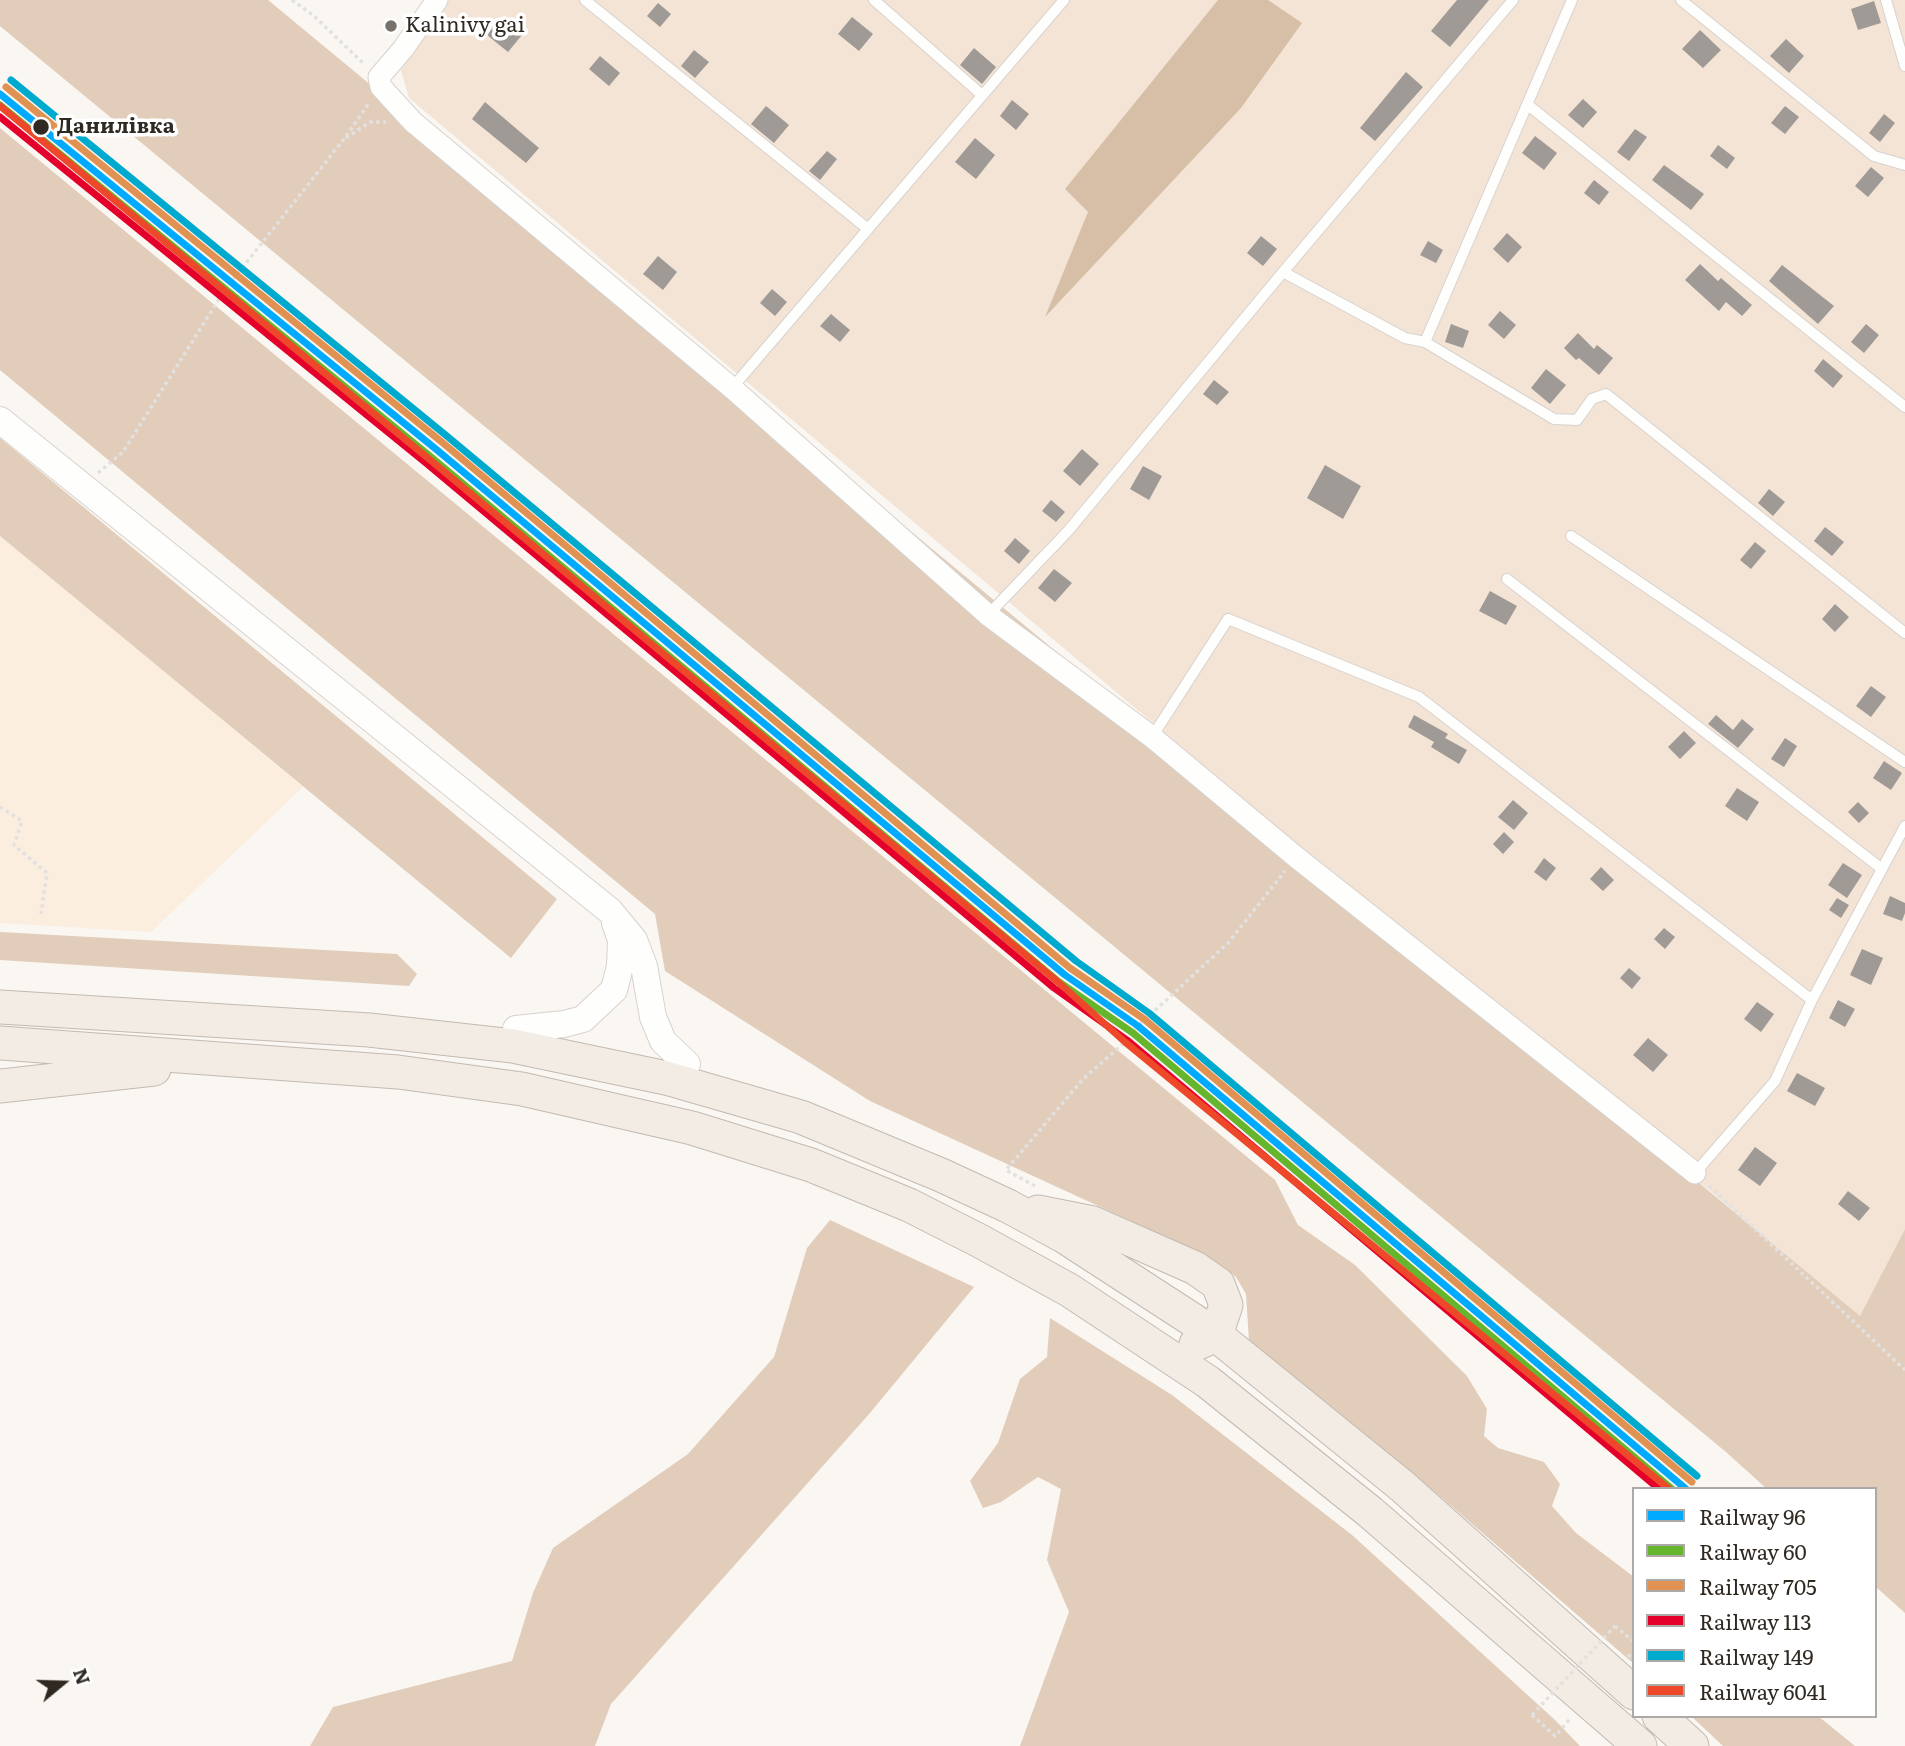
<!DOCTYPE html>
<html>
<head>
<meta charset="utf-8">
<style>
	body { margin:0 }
	#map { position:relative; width:1905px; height:1746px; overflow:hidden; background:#faf6f2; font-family:Literata,serif }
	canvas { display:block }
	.legend { position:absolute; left:1632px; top:1487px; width:245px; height:231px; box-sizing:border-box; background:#fff; border:2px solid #aca9a7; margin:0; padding:9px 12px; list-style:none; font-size:21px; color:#2f2922 }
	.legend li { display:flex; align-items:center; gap:14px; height:35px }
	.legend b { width:35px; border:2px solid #aca9a7 }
	.north { position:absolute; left:28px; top:1648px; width:70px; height:70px; -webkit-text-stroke:5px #fff; paint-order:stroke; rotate:71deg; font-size:19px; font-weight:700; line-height:28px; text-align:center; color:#2f2922 }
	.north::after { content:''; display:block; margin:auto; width:24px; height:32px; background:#2f2922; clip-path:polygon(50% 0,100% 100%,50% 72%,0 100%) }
</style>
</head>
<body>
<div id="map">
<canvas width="1905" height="1746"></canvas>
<ul class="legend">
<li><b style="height:9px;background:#0af"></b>Railway 96</li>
<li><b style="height:9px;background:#66b62d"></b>Railway 60</li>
<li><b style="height:9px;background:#e09253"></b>Railway 705</li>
<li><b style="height:9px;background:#e4002b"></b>Railway 113</li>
<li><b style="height:9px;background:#00a9ce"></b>Railway 149</li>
<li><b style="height:9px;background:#ee482b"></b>Railway 6041</li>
</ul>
<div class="north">N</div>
</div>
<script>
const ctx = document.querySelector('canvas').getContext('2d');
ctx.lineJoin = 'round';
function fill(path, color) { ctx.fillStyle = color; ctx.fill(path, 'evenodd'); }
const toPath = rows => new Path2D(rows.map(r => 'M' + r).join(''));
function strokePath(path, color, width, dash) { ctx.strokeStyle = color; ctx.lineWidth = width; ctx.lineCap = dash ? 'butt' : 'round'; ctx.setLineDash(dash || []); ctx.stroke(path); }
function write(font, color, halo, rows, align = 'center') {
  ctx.font = font + ' Literata,serif'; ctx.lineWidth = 7; ctx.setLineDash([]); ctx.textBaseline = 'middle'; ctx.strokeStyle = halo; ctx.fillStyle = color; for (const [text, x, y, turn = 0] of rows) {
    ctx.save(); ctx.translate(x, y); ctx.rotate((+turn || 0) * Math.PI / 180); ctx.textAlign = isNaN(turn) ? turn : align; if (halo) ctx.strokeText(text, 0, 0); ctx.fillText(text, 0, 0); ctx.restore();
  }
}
const built = toPath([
	[0,536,303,787,151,932,0,923]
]);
const green = toPath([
	[443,0,1905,0,1905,1229,1860,1317,409,98,399,64]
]);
const forest = toPath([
	[0,0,268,0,1860,1316,1905,1229,1905,1613,1875,1586,1875,1489,1767,1489,1726,1452,0,26],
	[0,128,1275,1180,1298,1225,1355,1265,1467,1376,1487,1409,1484,1436,1498,1448,1544,1462,1560,1484,1552,1506,1576,1533,1634,1577,1634,1664,1442,1498,1249,1341,1246,1294,1236,1277,1205,1255,870,1101,665,971,655,914,0,370],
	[0,438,557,899,511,958,0,536],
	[0,932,397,954,417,974,409,986,0,960],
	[830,1220,974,1287,870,1413,611,1704,595,1746,310,1746,333,1707,512,1661,533,1593,553,1548,688,1454,774,1357,807,1248],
	[1050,1318,1172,1395,1352,1535,1555,1720,1580,1746,1020,1746,1069,1612,1047,1560,1061,1489,1038,1477,1001,1502,983,1508,970,1481,998,1443,1020,1379,1047,1357],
	[1691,1716,1818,1716,1855,1746,1723,1746]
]);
const water = toPath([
	[1218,0,1268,0,1302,23,1241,108,1045,317,1088,212,1065,189]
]);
const building = toPath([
	[1457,0,1489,0,1450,47,1431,31],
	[1874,1,1881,23,1858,30,1851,9],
	[658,3,671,14,660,27,647,16],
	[852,17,873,34,859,51,838,34],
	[501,18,522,35,508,52,487,35],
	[1700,30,1721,50,1703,68,1682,49],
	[1786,39,1804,56,1789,73,1770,56],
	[974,48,996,67,982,84,960,65],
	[694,50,709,62,695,78,681,66],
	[600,56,620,73,609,86,589,69],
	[1406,72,1423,87,1375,141,1360,128],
	[1583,99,1597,112,1583,128,1568,115],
	[1012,100,1029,114,1016,130,1000,116],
	[485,102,539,148,526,163,472,119],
	[766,106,789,125,774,143,751,124],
	[1785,106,1799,117,1785,134,1771,123],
	[1884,114,1895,123,1880,142,1869,133],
	[1635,129,1647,137,1629,161,1617,152],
	[1535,136,1557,153,1544,170,1522,153],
	[975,138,995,155,976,179,955,162],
	[1718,145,1735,158,1727,169,1710,156],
	[827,151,837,159,820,180,809,171],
	[1664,165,1704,194,1691,210,1652,180],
	[1871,167,1884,178,1868,197,1855,186],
	[1594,180,1609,192,1599,205,1584,193],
	[1507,233,1522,247,1508,263,1493,249],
	[1261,236,1277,249,1263,266,1247,253],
	[1428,241,1443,250,1436,263,1420,255],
	[658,256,677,272,663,290,643,274],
	[1700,264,1718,281,1721,278,1752,305,1742,316,1726,302,1719,311,1685,280],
	[1782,265,1834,306,1818,324,1769,281],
	[772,289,787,302,775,316,760,303],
	[1500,311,1516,325,1504,339,1488,325],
	[831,314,850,330,840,342,820,326],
	[1451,324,1469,331,1463,348,1445,342],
	[1866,324,1879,335,1864,353,1851,342],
	[1578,333,1594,349,1597,345,1613,358,1599,375,1579,358,1576,360,1564,348],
	[1823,359,1843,376,1833,388,1814,371],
	[1546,369,1566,385,1550,404,1531,388],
	[1214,380,1229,392,1217,405,1203,394],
	[1082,449,1099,464,1080,486,1063,471],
	[1325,465,1361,486,1343,519,1307,498],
	[1143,466,1162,476,1149,500,1130,489],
	[1769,489,1785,502,1773,516,1758,503],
	[1051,500,1065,512,1056,522,1042,511],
	[1825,527,1844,542,1832,556,1814,541],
	[1015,538,1030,551,1019,564,1004,551],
	[1755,542,1766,551,1751,569,1740,560],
	[1054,569,1072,583,1055,602,1038,588],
	[1490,591,1517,606,1506,625,1479,611],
	[1835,604,1849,617,1835,632,1822,619],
	[1871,686,1886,697,1871,717,1856,706],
	[1414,715,1448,734,1445,738,1467,750,1459,764,1431,747,1434,742,1408,727],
	[1716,715,1733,730,1742,719,1754,729,1738,748,1708,724],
	[1684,731,1696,743,1680,759,1668,747],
	[1785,738,1797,746,1784,767,1771,759],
	[1884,761,1902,773,1891,790,1873,778],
	[1737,788,1759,802,1747,821,1725,806],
	[1513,800,1528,813,1514,830,1498,817],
	[1858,802,1869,813,1859,823,1848,812],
	[1504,832,1514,842,1503,854,1493,844],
	[1544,858,1556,868,1546,881,1534,872],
	[1843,863,1862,875,1847,898,1828,885],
	[1601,867,1614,880,1603,891,1590,879],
	[1890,896,1905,903,1905,913,1902,921,1883,914],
	[1837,898,1849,905,1841,918,1829,910],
	[1664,928,1675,937,1665,949,1654,939],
	[1862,949,1883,958,1871,985,1850,975],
	[1629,968,1641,978,1632,989,1620,978],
	[1838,1000,1855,1009,1845,1027,1829,1018],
	[1757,1002,1774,1014,1761,1032,1744,1019],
	[1648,1038,1668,1055,1653,1072,1633,1055],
	[1797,1073,1825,1088,1815,1106,1787,1091],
	[1755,1147,1777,1163,1760,1186,1738,1170],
	[1848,1191,1870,1208,1859,1221,1838,1204]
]);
const path = toPath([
	[292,0,314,16,364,64],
	[346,138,370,122,386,122],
	[98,473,123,452,224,291,344,139,369,103],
	[0,807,22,821,14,845,47,873,41,914],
	[1035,1186,1006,1170,1083,1079,1125,1042,1138,1026,1228,943,1285,871],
	[1709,1186,1905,1370],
	[1615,1626,1634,1642],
	[1628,1657,1634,1650],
	[1532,1715,1555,1736,1570,1719]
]);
const service = toPath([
	[585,0,868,229],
	[874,0,982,95],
	[1572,0,1425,342,1554,419,1577,420,1592,399,1606,394,1905,633],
	[1681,0,1874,156,1905,165],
	[1886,0,1905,66],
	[1528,105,1905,407],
	[1283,272,1405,338,1425,342],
	[732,388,1064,0],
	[1571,536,1905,762],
	[1507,579,1882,869],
	[988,615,1068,531,1283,272,1513,0],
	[1152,737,1228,619,1419,697,1812,1000],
	[1695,1173,1775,1081,1812,1000,1905,826]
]);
const minor = toPath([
	[437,0,403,49,379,77,381,87,413,122,732,388,988,615,1152,737,1296,857,1695,1173]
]);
const tertiary = toPath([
	[0,420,610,911,634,940,644,966,653,1017,663,1041,687,1064],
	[516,1029,564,1024,583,1019,614,990,620,966,621,940,615,923]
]);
const trunk = toPath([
	[0,1007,369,1030,513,1046,666,1078,801,1117,941,1175,1008,1206,1065,1237,1216,1335,1402,1486,1634,1693],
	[0,1043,398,1072,522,1089,692,1128,811,1165,909,1205,980,1241,1069,1290,1208,1382,1370,1512,1640,1746],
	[0,1086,154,1069],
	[1038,1212,1093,1223,1195,1268,1218,1284,1226,1305,1216,1335,1196,1344],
	[1659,1716,1692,1746]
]);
const pathBridge = toPath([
	[1532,1715,1615,1626]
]);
const rail1 = toPath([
	[0,94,437,450,1065,975,1138,1026,1686,1489]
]);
const rail2 = toPath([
	[0,105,431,457,1059,982,1133,1033,1672,1489]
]);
const rail3 = toPath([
	[6,87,443,443,1070,968,1144,1019,1692,1482]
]);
const rail4 = toPath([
	[0,117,426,463,1054,988,1127,1040,1659,1489]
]);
const rail5 = toPath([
	[11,80,448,437,1076,961,1149,1013,1697,1476]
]);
const rail6 = toPath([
	[0,106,429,459,1058,982,1125,1042,1669,1489]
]);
const markers = [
	[391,26,7,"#76716b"],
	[41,127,9,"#2f2922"]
];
const poiNames = [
	["Kalinivy gai",405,26]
];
const stopNames = [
	["Данилівка",57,127]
];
fill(built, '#fceedf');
fill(green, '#f4e4d5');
fill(forest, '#e1cdba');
fill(water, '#d7bfa7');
fill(building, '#9f9a95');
strokePath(service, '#d7d2ce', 12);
strokePath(minor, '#d7d2ce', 23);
strokePath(tertiary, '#d7d2ce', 28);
strokePath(trunk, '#c3bab1', 35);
strokePath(path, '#e2e1e0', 3.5, [3.5, 3.5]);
strokePath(service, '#fefefd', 10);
strokePath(minor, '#fefefd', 21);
strokePath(tertiary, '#fefefd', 26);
strokePath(trunk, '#f2ece5', 33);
strokePath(pathBridge, '#e2e1e0', 3.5, [3.5, 3.5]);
strokePath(rail1, '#0af', 7);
strokePath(rail2, '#66b62d', 7);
strokePath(rail3, '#e09253', 7);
strokePath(rail4, '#e4002b', 7);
strokePath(rail5, '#00a9ce', 7);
strokePath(rail6, '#ee482b', 7);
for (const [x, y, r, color] of markers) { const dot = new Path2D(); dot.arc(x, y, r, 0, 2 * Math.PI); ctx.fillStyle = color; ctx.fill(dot); strokePath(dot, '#fff', 2.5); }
write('21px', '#2f2922', '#fff', poiNames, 'left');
write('bold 21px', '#2f2922', '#fff', stopNames, 'left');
</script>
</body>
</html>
